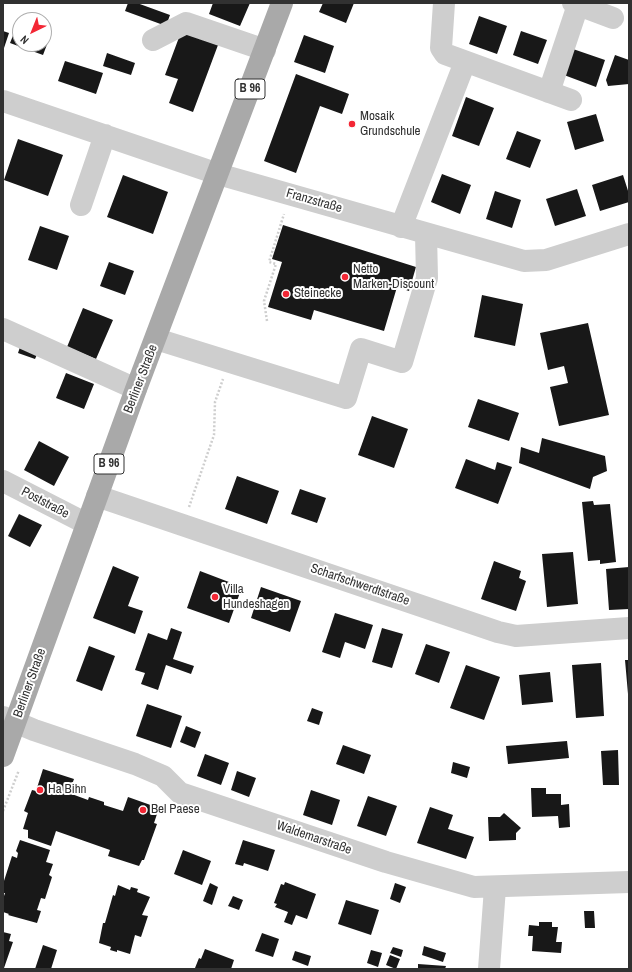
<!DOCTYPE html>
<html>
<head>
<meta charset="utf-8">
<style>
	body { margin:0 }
	#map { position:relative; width:632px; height:972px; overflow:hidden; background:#fff; font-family:"Archivo Narrow",sans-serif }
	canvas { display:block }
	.frame { position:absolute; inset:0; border:4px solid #313131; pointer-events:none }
	.north { position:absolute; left:12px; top:12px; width:40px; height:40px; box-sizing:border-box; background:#fff; border:1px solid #adadad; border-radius:50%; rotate:223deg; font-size:11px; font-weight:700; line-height:16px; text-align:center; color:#313131 }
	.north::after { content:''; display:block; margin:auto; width:14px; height:18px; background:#f32735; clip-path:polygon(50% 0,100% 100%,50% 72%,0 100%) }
</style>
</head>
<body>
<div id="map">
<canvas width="632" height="972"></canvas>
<div class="frame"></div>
<div class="north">N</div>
</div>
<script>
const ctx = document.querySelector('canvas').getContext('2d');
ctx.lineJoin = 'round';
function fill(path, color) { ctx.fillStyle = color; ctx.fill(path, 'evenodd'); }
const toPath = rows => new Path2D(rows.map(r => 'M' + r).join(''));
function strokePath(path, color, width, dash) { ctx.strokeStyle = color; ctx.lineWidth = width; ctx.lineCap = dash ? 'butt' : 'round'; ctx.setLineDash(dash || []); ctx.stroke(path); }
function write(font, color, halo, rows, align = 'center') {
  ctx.font = font + ' "Archivo Narrow",sans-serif'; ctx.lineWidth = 4; ctx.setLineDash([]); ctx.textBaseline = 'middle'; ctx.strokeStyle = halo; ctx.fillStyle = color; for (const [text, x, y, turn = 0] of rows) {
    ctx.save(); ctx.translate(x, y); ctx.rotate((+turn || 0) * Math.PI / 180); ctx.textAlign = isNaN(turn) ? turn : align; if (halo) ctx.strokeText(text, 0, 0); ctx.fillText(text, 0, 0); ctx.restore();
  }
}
const building = toPath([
	[128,3,137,3,170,15,166,26,125,11],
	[213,3,250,3,240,26,209,14],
	[323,3,354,3,346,23,319,12],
	[479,16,507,26,497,54,469,44],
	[18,23,20,24,20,44,44,44,44,32,51,34,43,55,10,43],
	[3,31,9,33,3,51],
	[521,31,547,40,538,64,513,55],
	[181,32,218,45,193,112,169,103,178,79,165,75],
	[304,35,334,46,325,73,294,62],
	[573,49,605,60,596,87,564,75],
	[107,53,135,63,131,75,103,66],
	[615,55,629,60,629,84,608,86,606,80],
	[65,61,103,73,96,94,58,81],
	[296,74,349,94,342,114,320,106,296,173,264,161],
	[466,97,494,108,479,146,452,136],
	[596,114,604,141,575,150,567,122],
	[517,131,541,140,530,168,506,159],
	[18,139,63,155,48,196,4,180],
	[442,174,471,185,460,214,431,202],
	[123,175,168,192,153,234,107,217],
	[623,175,629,194,629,202,600,211,592,185],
	[577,189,586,216,555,226,546,199],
	[495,191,521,200,512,228,486,219],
	[283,225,416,267,409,291,397,287,384,331,314,310,311,320,268,307,282,262,272,259],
	[40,226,69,236,57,270,28,260],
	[109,262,134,271,125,295,100,286],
	[482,295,523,304,515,346,474,337],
	[83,308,113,320,96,359,67,347],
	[588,323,609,415,559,426,550,387,568,383,564,366,548,370,540,333],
	[22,341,40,348,35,359,18,353],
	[66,373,94,384,84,409,56,398],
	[478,399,519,413,509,441,468,427],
	[372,416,408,429,394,468,358,455],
	[542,438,605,456,607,471,593,477,590,489,519,463,521,447,539,453],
	[39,441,69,457,54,486,24,470],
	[466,459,495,470,497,462,512,467,498,504,455,488],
	[237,476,279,491,267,524,225,509],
	[300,489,326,498,317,523,291,514],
	[593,501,594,505,610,504,616,562,600,564,600,560,588,561,582,502],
	[19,514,42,525,30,547,8,536],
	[573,552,578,604,547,607,542,554],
	[494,561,521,571,519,578,526,581,516,611,481,599],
	[113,566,139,577,128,606,143,611,135,634,93,618],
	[629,567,629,609,609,610,606,569],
	[200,571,242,587,229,623,187,608],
	[261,587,301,601,290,632,251,618],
	[335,613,373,625,365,649,345,642,340,658,322,652],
	[171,628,182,632,173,659,194,666,191,674,166,665,158,690,141,684,145,673,135,670,148,633,167,640],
	[382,628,403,634,392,668,372,662],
	[426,644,450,652,439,683,415,674],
	[89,646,115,656,102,691,76,681],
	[625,660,629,660,629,694,628,694],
	[601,663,604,716,576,718,572,665],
	[466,665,500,677,484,720,450,708],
	[550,672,553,702,522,705,519,675],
	[147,704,182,716,171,748,136,736],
	[312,708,323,712,319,725,307,721],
	[186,726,201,732,195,748,180,742],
	[567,741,569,758,508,764,506,746],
	[343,745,371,755,364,774,336,764],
	[618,750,619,785,603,785,601,751],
	[205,754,229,763,221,785,197,776],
	[453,762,470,767,467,778,451,773],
	[43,769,74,779,69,793,88,800,89,797,104,802,104,805,123,811,128,797,159,808,154,823,157,824,144,860,142,860,139,866,108,856,110,850,56,831,51,846,28,838,28,830,23,829,28,813,24,811,32,790,36,791],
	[237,771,256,778,249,797,231,790],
	[531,788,546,788,546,794,561,794,561,805,569,804,570,827,559,828,558,816,532,817],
	[311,790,340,800,332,825,303,815],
	[368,796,397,806,386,836,357,826],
	[430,807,453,815,448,829,474,837,466,859,417,843],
	[504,813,521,828,516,833,516,840,489,841,488,817,500,817],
	[20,840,50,850,46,862,53,864,49,875,52,877,45,899,41,898,37,910,41,911,37,923,8,915,9,914,3,912,3,899,5,893,3,893,3,884,12,856,17,858,18,853,16,851],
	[243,840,275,850,268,871,244,863,243,866,235,864],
	[183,850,211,861,202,885,174,874],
	[285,882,316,894,307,919,296,915,292,925,284,922,288,912,275,907,277,904,274,903,281,884,284,885],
	[210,883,218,887,212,905,203,901],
	[395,883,406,887,400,903,390,899],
	[118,885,130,890,131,887,138,889,137,892,150,897,142,915,148,916,141,937,135,935,130,954,117,950,117,952,110,950,111,947,99,943,103,923,105,923,113,895,115,896],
	[233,896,243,900,239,910,228,906],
	[346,900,379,910,371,935,338,924],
	[584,911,594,911,595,928,585,928],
	[539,922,552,922,552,927,558,927,556,942,562,942,561,953,532,951,533,936,528,936,529,925,539,926],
	[3,932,11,934,9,941,13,942,4,968,3,967],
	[262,933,279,939,273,957,255,951],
	[43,945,57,950,51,969,35,969],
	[424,946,446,953,443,962,422,955],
	[393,947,403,950,401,957,390,953],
	[205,949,234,960,231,969,195,968,199,958,201,959],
	[371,950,382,953,378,967,367,963],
	[295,951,311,956,308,966,292,960],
	[390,955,400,959,396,969,386,965],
	[418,964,446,966,445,969,418,969]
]);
const path = toPath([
	[267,321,264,301,276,264,269,262,284,214],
	[189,507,214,435,215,402,223,379],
	[3,811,19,770]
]);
const minor = toPath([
	[444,3,441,48,445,54,571,100],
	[573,3,613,18],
	[153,40,186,23,265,50],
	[549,92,578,5],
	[3,101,218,174,524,261,546,260,629,234],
	[81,205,105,135],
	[401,227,465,62],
	[3,329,136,389],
	[156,339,346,398,361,349,402,362,427,278,426,234],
	[3,481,87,524],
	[97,496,498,632,516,636,629,628],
	[3,717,34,730,135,764,163,776,180,793,386,862,474,887,629,882],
	[489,969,495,888]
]);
const major = toPath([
	[3,756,136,389,282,3]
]);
const markers = [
	[352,124,4,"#f32735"],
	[345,277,4,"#f32735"],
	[286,294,4,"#f32735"],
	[215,597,4,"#f32735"],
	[40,790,4,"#f32735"],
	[143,810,4,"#f32735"]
];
const shields = [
	[250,89,30],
	[109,464,30]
];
const shieldNames = [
	["B 96",250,89],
	["B 96",109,464]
];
const poiNames = [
	["Mosaik",360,117],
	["Grundschule",360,132],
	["Netto",353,270],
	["Marken-Discount",353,285],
	["Steinecke",294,294],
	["Villa",223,590],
	["Hundeshagen",223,605],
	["Ha Bihn",48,790],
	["Bel Paese",151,810]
];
const streetNames = [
	["Franzstraße",314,201,16],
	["Berliner Straße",141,379,-69],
	["Poststraße",45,503,28],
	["Scharfschwerdtstraße",360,585,19],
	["Berliner Straße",30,683,-70],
	["Waldemarstraße",314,838,19]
];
fill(building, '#181818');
strokePath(path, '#cecece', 2.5, [2, 2]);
strokePath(minor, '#cecece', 22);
strokePath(major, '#a9a9a9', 22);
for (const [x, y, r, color] of markers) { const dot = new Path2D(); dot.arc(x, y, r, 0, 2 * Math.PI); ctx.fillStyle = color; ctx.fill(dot); strokePath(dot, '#fff', 1.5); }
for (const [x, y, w] of shields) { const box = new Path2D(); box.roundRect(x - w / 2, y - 10, w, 20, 3); ctx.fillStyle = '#fff'; ctx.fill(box); strokePath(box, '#313131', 1); }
write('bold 12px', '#313131', null, shieldNames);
write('13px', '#313131', '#fff', poiNames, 'left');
write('13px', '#313131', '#fff', streetNames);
</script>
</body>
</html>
